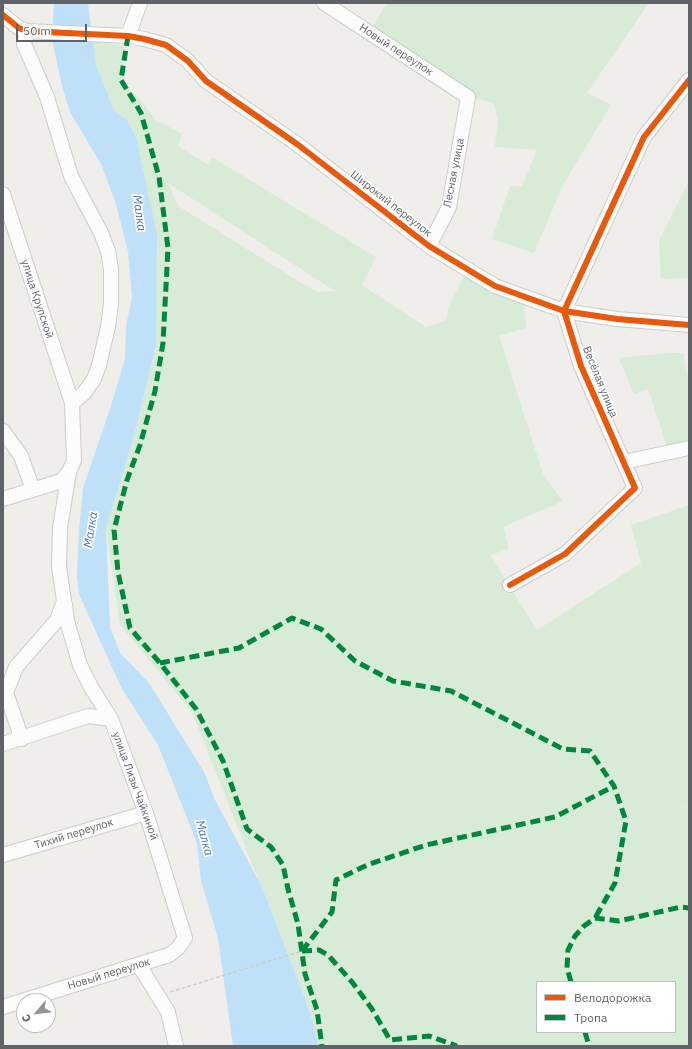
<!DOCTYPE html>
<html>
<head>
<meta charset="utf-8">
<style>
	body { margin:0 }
	#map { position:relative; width:692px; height:1049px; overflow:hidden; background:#efeeea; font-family:"IBM Plex Sans",sans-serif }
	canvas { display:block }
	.frame { position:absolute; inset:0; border:4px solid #5f6368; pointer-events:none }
	.legend { position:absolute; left:536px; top:981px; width:140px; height:52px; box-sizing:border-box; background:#fff; border:1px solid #bfc1c3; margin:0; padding:5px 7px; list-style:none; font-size:12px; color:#5f6368 }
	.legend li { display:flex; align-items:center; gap:8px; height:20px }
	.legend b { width:20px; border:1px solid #bfc1c3 }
	.north { position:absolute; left:16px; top:993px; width:40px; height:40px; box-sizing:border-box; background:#fff; border:1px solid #bfc1c3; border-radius:50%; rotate:242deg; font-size:11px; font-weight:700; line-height:16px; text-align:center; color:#5f6368 }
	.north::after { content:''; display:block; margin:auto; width:14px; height:18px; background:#919496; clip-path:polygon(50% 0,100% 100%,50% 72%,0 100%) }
	.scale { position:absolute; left:16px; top:24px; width:71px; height:18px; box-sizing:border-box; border:2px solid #5f6368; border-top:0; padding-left:5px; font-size:12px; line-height:14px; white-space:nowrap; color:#5f6368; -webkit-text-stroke:3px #fff; paint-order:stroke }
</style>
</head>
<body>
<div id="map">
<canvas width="692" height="1049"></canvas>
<div class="frame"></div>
<ul class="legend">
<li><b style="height:5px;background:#e8590c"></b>Велодорожка</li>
<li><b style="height:5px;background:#00873e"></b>Тропа</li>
</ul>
<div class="north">С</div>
<div class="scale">50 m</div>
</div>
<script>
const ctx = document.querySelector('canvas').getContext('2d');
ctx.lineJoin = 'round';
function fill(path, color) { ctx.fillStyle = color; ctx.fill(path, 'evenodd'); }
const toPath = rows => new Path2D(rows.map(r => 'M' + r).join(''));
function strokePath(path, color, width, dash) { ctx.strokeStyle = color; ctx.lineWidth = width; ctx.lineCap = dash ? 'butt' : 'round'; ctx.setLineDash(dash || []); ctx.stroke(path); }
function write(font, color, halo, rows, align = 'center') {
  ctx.font = font + ' "IBM Plex Sans",sans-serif'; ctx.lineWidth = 3.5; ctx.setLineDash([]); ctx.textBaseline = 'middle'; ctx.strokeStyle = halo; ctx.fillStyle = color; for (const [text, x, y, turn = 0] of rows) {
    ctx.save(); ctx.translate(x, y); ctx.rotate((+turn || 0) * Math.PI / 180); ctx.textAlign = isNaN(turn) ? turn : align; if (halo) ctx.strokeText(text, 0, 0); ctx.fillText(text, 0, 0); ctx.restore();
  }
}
const green = toPath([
	[387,3,649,3,587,93,611,105,563,185,534,253,492,239,510,186,522,186,537,150,495,147,498,120,494,103,468,97,369,32],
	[93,41,126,47,121,80,143,103,156,120,182,134,178,146,207,164,212,157,376,257,362,285,426,327,446,321,448,309,467,269,524,296,526,328,499,336,543,474,563,501,503,527,509,549,490,555,537,630,641,563,631,525,689,505,689,804,676,809,689,805,689,1046,319,1046,309,1009,296,975,192,712,120,625,106,529,134,436,156,346,127,120,114,110,96,64],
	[168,183,335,291,318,292,298,281,178,206],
	[537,982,675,982,675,1032,537,1032],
	[689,181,689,278,661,279,659,241],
	[668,353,683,353,689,384,689,448,669,453,648,389,634,394,619,358]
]);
const water = toPath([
	[54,3,88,3,96,64,114,110,127,120,136,137,157,234,156,346,134,436,106,529,110,627,120,653,149,683,204,772,215,800,261,885,309,1009,319,1046,233,1046,218,938,201,881,197,843,158,745,121,687,79,594,77,576,79,530,83,488,110,409,125,359,126,326,132,297,128,251,115,201,101,164,70,112,62,86,52,40]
]);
const path = toPath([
	[170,992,302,951]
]);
const minor = toPath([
	[324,3,468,97,449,207,429,246],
	[3,15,19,28,27,31,128,36,144,39,166,45,188,61,206,81,297,144,429,246,495,286,564,311,617,319,689,325],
	[27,31,24,44,47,97,71,176,101,233,108,251,111,269,111,304,108,327,99,365,94,379,84,393,72,403],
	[128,36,140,3],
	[3,194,72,403,74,460,69,472,61,481,3,499],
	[3,431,21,456,33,490],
	[624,462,689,448],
	[510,585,565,554,635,488,581,366,564,311,644,137,689,80],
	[65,604,67,621,80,665,91,687,111,719],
	[22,739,6,693,16,667,57,620,64,601,59,566,60,528,69,472],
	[3,744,88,716,111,719,147,816,185,938,178,948,169,955,3,1007],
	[3,855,146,813],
	[139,965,168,1012,176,1046]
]);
const quiet = toPath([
	[128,36,121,80,141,113,159,177,168,248,163,343,155,391,140,445,127,480,114,530,118,572,130,628,160,663,196,709,223,761,247,829,271,847,283,865,288,889,298,924,305,974,317,1010,322,1046],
	[160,663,239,648,292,618,321,629,355,661,393,681,451,691,563,749,590,751,614,786,626,821,615,883,595,918],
	[302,951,332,912,336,880,367,865,426,845,555,817,614,786],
	[302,951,319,950,328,955,352,982,372,1009,390,1040,429,1036,457,1046],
	[571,982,567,968,568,950,575,936,584,926,595,918,619,921,681,907,689,908],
	[585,1032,589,1046]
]);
const cycleway = toPath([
	[3,15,19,28,27,31,128,36,144,39,166,45,188,61,206,81,297,144,429,246,495,286,564,311,617,319,689,325],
	[510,585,565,554,635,488,581,366,564,311,644,137,689,80]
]);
const streetNames = [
	["Новый переулок",396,50,33],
	["Лесная улица",454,173,-79],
	["Широкий переулок",391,204,38],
	["улица Крупской",37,299,72],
	["Весёлая улица",600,382,68],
	["улица Лизы Чайкиной",135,786,70],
	["Тихий переулок",74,834,-17],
	["Новый переулок",109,974,-17]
];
const waterNames = [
	["Малка",139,213,82],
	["Малка",91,530,-81],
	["Малка",204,838,74]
];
fill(green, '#d8ebd6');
fill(water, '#bfe0f9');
strokePath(minor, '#cbcccc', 16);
strokePath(path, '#cacfcc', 1.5, [4, 2]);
strokePath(minor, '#fdfcfc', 14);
strokePath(quiet, '#00873e', 5, [10, 5]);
strokePath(cycleway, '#e8590c', 6);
write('11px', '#5f6368', '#fff', streetNames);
write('italic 12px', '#4174aa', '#fff', waterNames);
</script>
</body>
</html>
